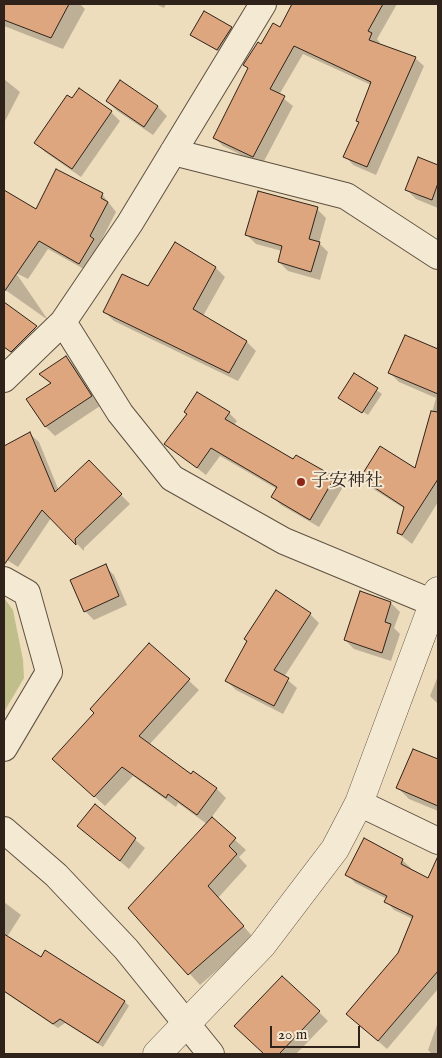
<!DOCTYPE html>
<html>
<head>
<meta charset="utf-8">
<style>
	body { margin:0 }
	#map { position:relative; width:442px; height:1058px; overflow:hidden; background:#eeddbc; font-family:"IM FELL English",serif }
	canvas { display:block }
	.frame { position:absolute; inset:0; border:5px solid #2e221a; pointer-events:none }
	.scale { position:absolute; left:270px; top:1026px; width:90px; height:22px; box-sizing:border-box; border:2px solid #2e221a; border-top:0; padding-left:6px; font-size:15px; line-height:18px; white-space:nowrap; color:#2e221a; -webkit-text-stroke:4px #f4e9d3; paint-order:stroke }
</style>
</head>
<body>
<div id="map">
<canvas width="442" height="1058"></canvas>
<div class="frame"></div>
<div class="scale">20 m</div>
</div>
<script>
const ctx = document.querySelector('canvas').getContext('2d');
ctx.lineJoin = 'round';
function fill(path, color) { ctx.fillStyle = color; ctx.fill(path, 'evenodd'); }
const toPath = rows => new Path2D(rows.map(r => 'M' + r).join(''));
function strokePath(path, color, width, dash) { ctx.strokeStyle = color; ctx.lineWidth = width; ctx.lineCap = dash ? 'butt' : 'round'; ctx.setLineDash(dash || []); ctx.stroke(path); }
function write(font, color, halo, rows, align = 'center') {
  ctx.font = font + ' "IM FELL English","Noto Serif JP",serif'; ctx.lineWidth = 4; ctx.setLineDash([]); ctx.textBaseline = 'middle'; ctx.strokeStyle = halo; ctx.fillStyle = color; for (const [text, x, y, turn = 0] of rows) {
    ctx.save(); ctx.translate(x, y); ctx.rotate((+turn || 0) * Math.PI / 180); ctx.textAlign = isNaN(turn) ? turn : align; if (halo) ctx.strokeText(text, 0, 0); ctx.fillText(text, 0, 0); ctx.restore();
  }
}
const green = toPath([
	[4,598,13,610,23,660,24,678,4,712]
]);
const shadow = toPath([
	[4,4,80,4,85,9,63,49,4,26],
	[156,4,166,4,164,8],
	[293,4,397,4,377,39,380,43,379,45,415,58,424,66,376,175,353,165,345,156,360,123,358,121,371,85,303,54,279,95,293,106,262,165,223,146,214,137,262,46,281,29],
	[231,28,235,32,222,54,191,34],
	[4,79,20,92,4,123],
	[121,82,158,107,167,116,153,135,116,110,107,101],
	[111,112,120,121,81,177,45,152,36,143],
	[419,159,438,166,438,208,416,199,407,190],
	[102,194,116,212,99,245,102,249,89,272,48,249,28,279,16,273,48,320,4,289,4,204,9,195,37,211],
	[317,209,326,218,319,243,328,252,320,280,288,271,279,262,282,251,256,244,247,235],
	[176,244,216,268,225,277,203,316,247,342,256,351,238,381,114,321,105,312,148,288],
	[4,303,45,336,20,360,4,347],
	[406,337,438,351,438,502,412,544,398,533,405,509,370,487,361,478,416,470,436,398,399,382,390,373],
	[66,357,75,366,100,406,55,436,46,427,28,399,51,384,41,374],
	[355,375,382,394,368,415,340,398],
	[229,413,237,421,234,425,294,461,296,457,334,478,343,487,319,527,281,505,273,497,277,489,220,456,206,475,166,444],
	[30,434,39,442,59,491,89,462,130,504,84,548,84,551,51,518,18,567,4,558,4,447],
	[105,566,114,575,127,605,94,620,85,611],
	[391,603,400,612,394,628,400,634,391,661,354,649,345,640],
	[310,614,319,623,284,677,297,688,283,714,236,690,227,681],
	[150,645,199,690,149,745,191,775,216,788,226,798,211,818,246,850,239,857,247,866,218,898,254,938,200,985,130,908,207,824,178,803,176,807,133,776,105,806,64,769,96,713],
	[438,676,438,704,430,696],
	[414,750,438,761,438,811,409,799,398,788],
	[95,806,145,848,129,869,78,826],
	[402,860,411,868,410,870,438,885,438,989,387,1049,347,1014,399,954,413,919,394,910,386,901,387,899,355,883,347,874],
	[4,902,21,915,7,937,41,959,125,1002,129,1006,103,1047,65,1023,58,1028,4,992],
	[319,1012,328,1021,296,1054,265,1054,245,1035],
	[438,1022,438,1054,432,1054,428,1050]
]);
const building = toPath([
	[4,4,69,4,51,38,4,20,4,4],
	[292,4,383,4,368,31,372,33,369,40,416,57,367,167,343,157,359,122,356,121,371,82,294,46,270,89,285,96,253,157,213,138,248,68,243,65,258,42,261,44,273,23,280,27,292,4],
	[204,11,232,27,217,50,190,35,204,11],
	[120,80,158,106,144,127,106,101,120,80],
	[79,88,112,111,72,169,34,143,67,95,72,98,79,88],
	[418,157,438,165,438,183,432,200,405,190,418,157],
	[56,169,103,193,101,198,108,202,90,236,94,239,79,264,39,241,4,292,4,190,36,209,56,169],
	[258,191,318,207,309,239,320,242,311,272,278,262,282,246,245,235,258,191],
	[175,242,216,267,193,309,247,341,229,373,103,312,122,274,148,286,175,242],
	[4,302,37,326,11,352,4,347,4,302],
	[405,335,438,349,438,394,388,373,405,335],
	[66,356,92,396,45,427,26,399,51,383,39,374,66,356],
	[354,373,378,388,362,413,338,398,354,373],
	[197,392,230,412,225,419,293,459,296,455,335,477,310,520,271,497,277,487,211,448,197,468,164,444,187,414,184,412,197,392],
	[431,411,438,412,438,479,402,535,397,533,404,507,360,478,380,446,415,468,431,411],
	[30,432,55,492,89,460,122,494,75,539,76,545,42,510,4,565,4,446,30,432],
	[106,564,119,596,84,612,70,580,106,564],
	[276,590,311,613,274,670,289,678,274,706,225,681,247,641,244,639,276,590],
	[360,591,391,602,385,622,391,624,382,653,344,640,360,591],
	[149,643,190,679,139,736,191,774,193,771,217,788,197,815,168,794,166,798,122,767,94,797,52,759,94,713,90,709,149,643],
	[413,749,438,759,438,806,396,788,413,749],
	[95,804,136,838,120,861,77,826,95,804],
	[212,817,236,838,229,846,237,854,208,886,244,926,188,975,128,908,212,817],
	[364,838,403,859,401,864,428,878,438,856,438,971,378,1041,346,1014,398,953,413,916,384,902,387,896,345,875,364,838],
	[4,934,41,957,45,950,125,1001,98,1043,60,1019,53,1024,4,991,4,934],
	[282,976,320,1011,279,1054,264,1054,234,1026,282,976]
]);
const minor = toPath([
	[173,152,346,196,438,256],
	[63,322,120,413,172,478,284,541,438,605],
	[4,379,63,322,130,223,263,4],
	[4,580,27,593,49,672,4,748],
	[359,803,438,841],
	[4,830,56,875,126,949,211,1054]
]);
const tertiary = toPath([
	[157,1054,262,945,335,849,359,803,438,591]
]);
const markers = [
	[301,482,5,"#8f2418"]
];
const poiNames = [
	["子安神社",311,482]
];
fill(green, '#c0bf8b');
fill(shadow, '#0003');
fill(building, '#dea67e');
strokePath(building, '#2e221a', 1);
strokePath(minor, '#5e5142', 28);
strokePath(tertiary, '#5e5142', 29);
strokePath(minor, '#f4e9d3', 26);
strokePath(tertiary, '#f4e9d3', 28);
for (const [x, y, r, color] of markers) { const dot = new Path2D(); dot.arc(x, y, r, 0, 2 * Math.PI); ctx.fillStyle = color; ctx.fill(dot); strokePath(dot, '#f4e9d3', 2); }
write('18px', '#2e221a', '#f4e9d3', poiNames, 'left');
</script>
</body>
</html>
